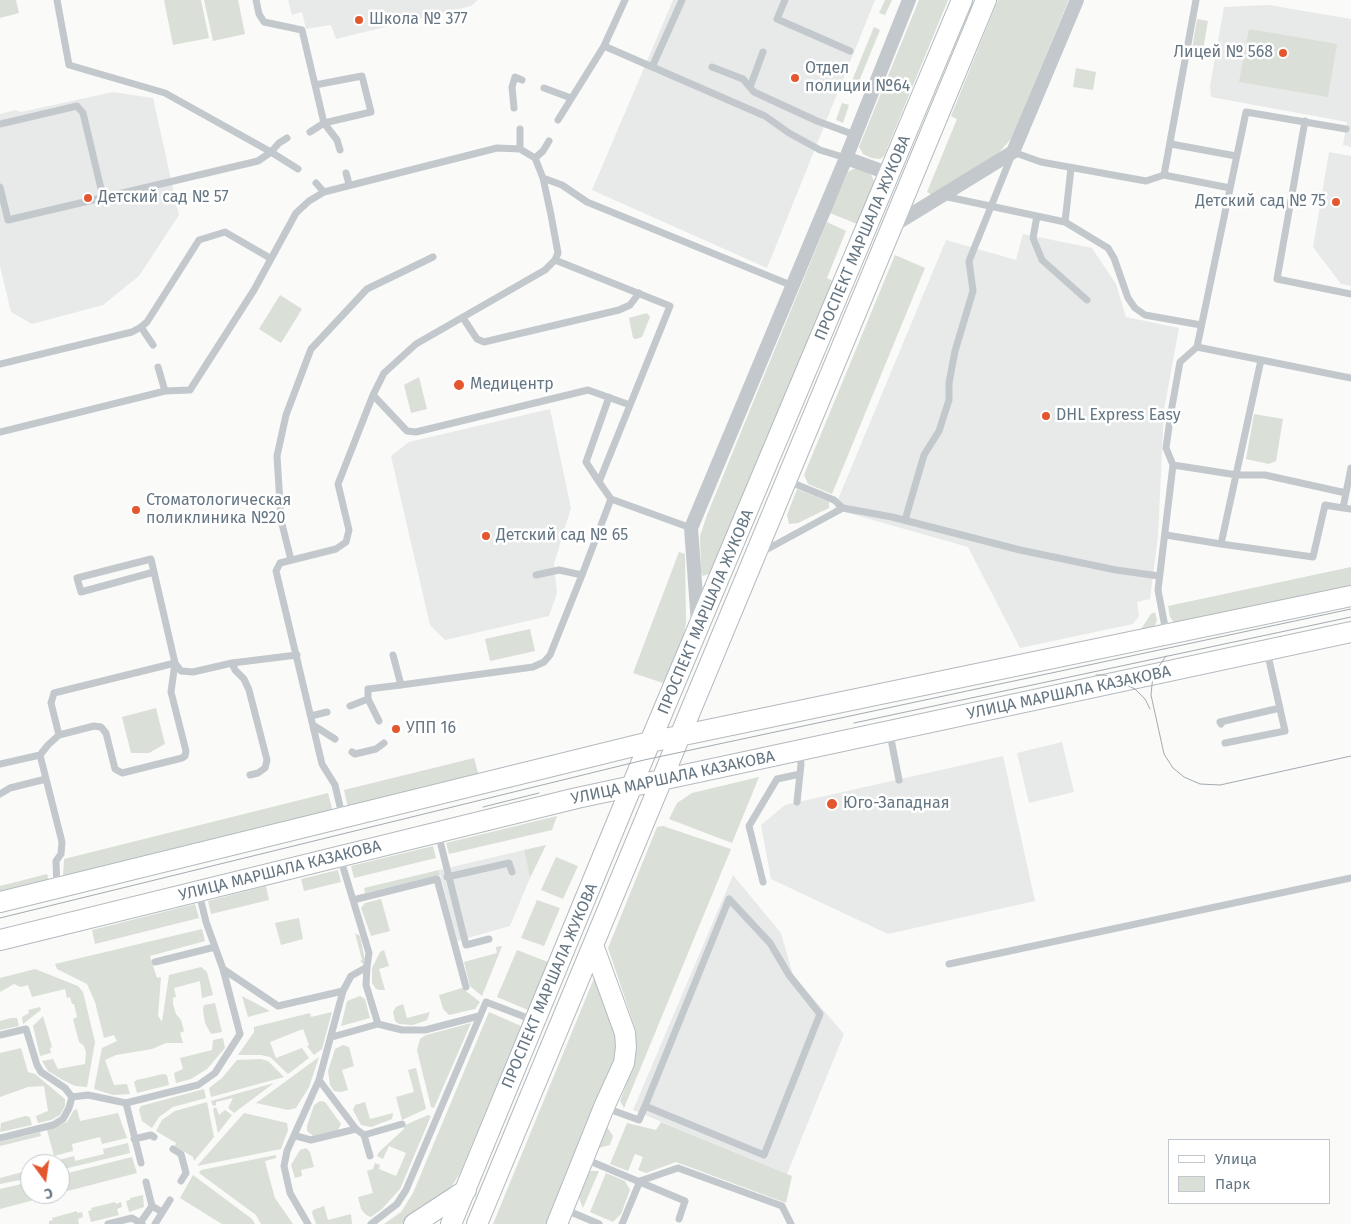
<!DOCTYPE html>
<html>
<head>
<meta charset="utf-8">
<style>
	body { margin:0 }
	#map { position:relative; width:1351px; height:1224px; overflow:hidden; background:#fafaf8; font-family:"Fira Sans",sans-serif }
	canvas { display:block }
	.legend { position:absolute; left:1168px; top:1139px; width:162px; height:65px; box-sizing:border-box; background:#fff; border:1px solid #c1c8cd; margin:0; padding:6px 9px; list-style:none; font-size:15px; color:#657683 }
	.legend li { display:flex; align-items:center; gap:10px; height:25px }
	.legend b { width:25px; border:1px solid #c1c8cd }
	.north { position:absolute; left:20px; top:1154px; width:50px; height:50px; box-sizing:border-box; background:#fff; border:1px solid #c1c8cd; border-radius:50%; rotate:166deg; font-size:14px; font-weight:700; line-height:20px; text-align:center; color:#657683 }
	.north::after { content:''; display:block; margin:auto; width:18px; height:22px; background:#e4572e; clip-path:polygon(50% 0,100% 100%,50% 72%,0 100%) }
</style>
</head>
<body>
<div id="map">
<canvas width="1351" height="1224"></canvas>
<ul class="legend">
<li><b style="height:6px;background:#fff"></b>Улица</li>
<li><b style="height:14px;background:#dadfd7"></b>Парк</li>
</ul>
<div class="north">С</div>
</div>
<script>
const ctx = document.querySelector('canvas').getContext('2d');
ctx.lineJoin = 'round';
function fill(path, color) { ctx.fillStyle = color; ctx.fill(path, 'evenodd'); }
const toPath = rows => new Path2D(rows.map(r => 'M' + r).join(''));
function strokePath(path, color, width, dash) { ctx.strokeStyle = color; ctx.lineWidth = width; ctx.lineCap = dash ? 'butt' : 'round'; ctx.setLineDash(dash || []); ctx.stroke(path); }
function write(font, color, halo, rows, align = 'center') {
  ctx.font = font + ' "Fira Sans",sans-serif'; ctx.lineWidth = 5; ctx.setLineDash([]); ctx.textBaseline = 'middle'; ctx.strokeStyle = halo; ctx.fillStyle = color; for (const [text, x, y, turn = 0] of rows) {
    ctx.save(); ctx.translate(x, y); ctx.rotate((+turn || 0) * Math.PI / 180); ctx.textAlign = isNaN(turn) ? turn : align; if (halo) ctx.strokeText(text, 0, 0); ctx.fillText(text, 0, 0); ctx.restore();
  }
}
const built = toPath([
	[288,0,478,0,471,6,336,39,331,25,306,29,302,12,292,15],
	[673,0,875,0,767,268,592,190],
	[1269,5,1351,19,1351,147,1343,145,1347,122,1211,97,1210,86,1224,7],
	[113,92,153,98,179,215,139,276,103,305,32,324,11,312,0,266,0,114,15,110,21,112],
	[1329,152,1351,156,1351,286,1341,284,1313,247],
	[1023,234,1092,248,1116,284,1126,317,1179,328,1164,410,1158,536,1150,599,1137,602,1139,616,1133,624,1020,648,968,547,834,509,946,240,1016,260],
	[550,409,571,508,554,564,557,593,549,616,445,640,430,625,391,456,409,442],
	[1062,742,1074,792,1029,803,1017,753],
	[1003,756,1035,901,888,934,771,879,761,825,785,805],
	[524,850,530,878,510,926,457,941,439,870],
	[733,875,781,933,793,975,844,1034,787,1174,633,1110]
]);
const green = toPath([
	[0,0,16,0,19,13,0,18],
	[164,0,201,0,209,38,173,45],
	[204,0,238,0,245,34,213,41],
	[885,0,892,0,885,15,879,13],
	[919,0,948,0,884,156,880,159,871,158,863,154,859,147],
	[998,0,1069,0,1011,139,993,159,934,196,927,192,957,119,951,116],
	[1197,19,1208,21,1203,50,1192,49],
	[874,27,880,30,853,96,847,93],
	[1249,29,1337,44,1328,97,1239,82],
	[1076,68,1096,72,1093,90,1073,87],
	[842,103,849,105,843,123,836,120],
	[853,169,859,169,870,172,875,183,857,224,830,213,848,172],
	[827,222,846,231,827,278,833,281,709,574,703,576,701,573,700,536,707,515],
	[895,255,925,268,832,494,808,484,804,475],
	[280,295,302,309,281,343,259,329],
	[647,313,650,317,642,337,636,339,633,338,629,318],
	[419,377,427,409,411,413,404,385],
	[1254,414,1283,419,1276,461,1269,464,1246,459],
	[797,489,829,502,829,508,798,523,789,524,787,515],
	[679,552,685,554,686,623,684,634,663,683,633,673],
	[1351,567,1351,587,1175,624,1170,617,1168,606],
	[1155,612,1157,620,1154,628,1139,632,1151,614],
	[530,629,535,651,490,661,485,639],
	[156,708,165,744,149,753,131,753,122,717],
	[474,758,479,776,348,808,344,790],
	[759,777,732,843,669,819,677,803,692,793],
	[328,793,333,812,63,878,64,859],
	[557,816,552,830,449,854,446,843],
	[663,826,731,849,624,1108,620,1101,635,1061,636,1031,608,948,657,827],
	[546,845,530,878,524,850],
	[433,846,436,858,354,878,351,866],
	[556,857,578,866,563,899,541,890],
	[338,870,341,882,304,891,301,879],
	[439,870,440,875,365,893,364,888],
	[47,874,49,881,0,893,0,886],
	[266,886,269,900,211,914,208,901],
	[381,899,390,931,371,936,361,908,365,903],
	[537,900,560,908,544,946,521,938],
	[195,904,199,918,95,944,92,930],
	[299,918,303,939,281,945,275,923],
	[202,929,205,941,150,956,157,978,161,977,158,1016,162,1022,169,975,201,967,207,972,213,995,202,998,200,981,174,988,176,997,173,998,173,1004,176,1014,181,1020,184,1031,180,1033,183,1043,166,1043,152,1049,116,1055,105,1060,114,1085,127,1084,130,1094,113,1095,94,1089,102,1048,117,1041,114,1035,104,1038,95,1002,87,984,57,969,55,964],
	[355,933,360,936,365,960,364,965,360,961,362,960],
	[502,946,482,996,470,986,464,962,497,953,496,947],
	[384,950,389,966,379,969,385,990,380,990,376,989,372,983,372,968,380,952],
	[517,950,548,962,528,1010,497,997],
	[35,969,78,986,83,992,95,1042,87,1087,75,1086,61,1079,48,1071,42,1061,53,1059,58,1069,85,1064,86,1053,84,1046,79,1042,73,1019,77,1017,74,1004,72,1004,70,997,67,998,65,989,32,997,28,985,21,987,14,984,0,992,0,978],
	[595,976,617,1033,616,1061,548,1224,493,1224],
	[462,988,480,1002,475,1009,449,1015,443,1009,439,995],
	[242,996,270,1011,248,1017],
	[360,996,365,999,370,1018,341,1026,347,1001],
	[215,1003,222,1032,211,1034,205,1023,203,1010,204,1005],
	[403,1004,407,1018,430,1012,427,1020,413,1025,399,1024,395,1021,393,1012,396,1007],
	[40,1007,41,1010,23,1024,22,1017,29,1013,28,1010],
	[332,1012,322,1049,314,1055,307,1046,309,1045,303,1029,270,1042,276,1058,302,1048,309,1058,288,1074,270,1057,261,1055,238,1055,254,1032,254,1027,310,1013,311,1017],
	[489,1012,521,1026,460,1173,452,1186,441,1197,402,1224,384,1224,401,1212,413,1193],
	[43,1016,52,1047,50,1048,51,1053,40,1056,33,1026],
	[11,1018,17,1018,19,1026,0,1030,0,1021],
	[471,1023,434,1108,431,1107,417,1050,420,1039,426,1035],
	[223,1038,225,1048,207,1069,191,1079,176,1083,174,1073,183,1069,180,1058,212,1050,213,1040],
	[343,1045,349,1047,354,1066,342,1070,348,1090,341,1092,334,1091,330,1085,328,1071,335,1049],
	[21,1048,28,1072,35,1074,65,1099,65,1106,60,1115,51,1120,38,1123,36,1116,48,1111,44,1086,28,1087,0,1097,0,1053],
	[319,1057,309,1087,296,1108,288,1110,256,1103],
	[261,1059,268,1061,284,1077,211,1097,209,1088,222,1078,237,1060],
	[416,1068,426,1109,402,1120,396,1097,414,1092,408,1070],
	[163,1074,167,1075,169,1085,137,1093,134,1082,137,1080],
	[274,1083,234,1113,228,1108,233,1098,216,1102,216,1105,213,1106,211,1101],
	[204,1089,206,1098,173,1107,159,1117,152,1128,142,1121,139,1110,141,1106],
	[320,1101,325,1102,341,1124,338,1130,313,1136,307,1131,307,1126,314,1105],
	[207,1102,214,1137,194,1161,193,1157,175,1146,176,1143,156,1131,162,1120,175,1111],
	[365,1102,370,1119,393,1113,392,1119,371,1127,361,1125,353,1110,355,1105],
	[216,1107,219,1115,225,1110,232,1115,218,1133,213,1109],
	[77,1109,80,1121,118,1113,127,1138,102,1144,100,1137,72,1144,73,1151,54,1156,47,1130,67,1122,74,1110],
	[244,1113,287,1123,288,1130,281,1149,197,1166],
	[428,1115,431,1116,400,1189,382,1209,371,1217,366,1215,361,1209,358,1197,373,1193,367,1171,373,1169,375,1163,380,1165,379,1169,396,1176,406,1153,389,1146,383,1159,377,1156,379,1152,404,1129,403,1126],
	[25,1116,30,1117,32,1125,0,1132,1,1123],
	[661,1122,792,1176,786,1203,676,1162,646,1173,638,1170,643,1157,635,1154,628,1171,610,1164,627,1123,656,1130],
	[607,1127,613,1136,610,1145,599,1148],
	[40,1132,41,1136,0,1146,0,1142],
	[128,1143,130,1153,60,1170,60,1164,56,1164,55,1161,74,1156,75,1161,104,1154,103,1149],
	[306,1148,310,1152,314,1167,301,1170,302,1176,295,1178,291,1165,300,1150],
	[276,1155,276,1158,265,1161,268,1173,275,1198,293,1224,261,1224,256,1215,199,1173,201,1170],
	[132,1157,137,1173,60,1193,60,1175],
	[30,1170,30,1178,0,1184,0,1178],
	[590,1171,599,1171,583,1208,579,1198],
	[606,1173,625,1181,630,1190,621,1214,613,1222,590,1212],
	[193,1175,252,1219,255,1224,222,1224,180,1198],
	[30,1182,30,1194,57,1194,0,1209,0,1189],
	[143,1195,144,1207,129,1212,126,1201,130,1200,130,1198],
	[115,1202,116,1204,121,1202,122,1207,117,1209,119,1215,91,1222,88,1211,92,1210,91,1208],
	[324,1206,328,1220,351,1214,352,1224,316,1224,312,1213,313,1210],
	[77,1211,77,1213,82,1212,83,1217,78,1219,79,1224,49,1224,49,1221,53,1220,52,1218]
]);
const lane = toPath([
	[57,0,69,65,165,93,271,152,279,143,287,138],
	[256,0,259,14,264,22,302,30,324,123,337,140,340,150],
	[785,0,777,19,850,51],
	[604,46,765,116,789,133,820,150,846,158],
	[653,65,682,0],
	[712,67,743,79,754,92,817,121,855,135],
	[750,87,763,52],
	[544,88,571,98],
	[514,108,512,87,515,77,522,80],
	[558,120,604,46,625,0],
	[1305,121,1277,279,1351,294],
	[0,124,77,106,83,113,103,197],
	[310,132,324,123,371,112,362,76,315,85],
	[1171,144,1236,156],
	[520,149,520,129],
	[535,158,543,151,549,141],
	[1071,168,1065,222,1108,248,1114,258,1128,298,1135,308,1145,315,1201,325],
	[346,173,349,184],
	[1164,175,1196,0],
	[543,178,562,185,587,202,793,286],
	[316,183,324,192],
	[0,187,8,220,258,161,271,152,298,169],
	[943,196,1065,222],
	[1037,216,1033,238,1042,260,1087,300],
	[555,260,670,306,599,482,611,499,691,528],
	[463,318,477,339,484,342,619,310,630,305,639,293],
	[141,327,153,345],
	[1197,347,1351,378],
	[0,364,132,332,141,327,147,322,199,240,225,232,270,258],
	[158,367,165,391],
	[373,395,407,431,416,432,588,390,630,405],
	[0,432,165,391,190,390,254,290,296,213,309,201,324,192,497,148,520,149,535,158,543,178,551,215,558,253,555,260,545,270,416,344,384,373,373,395,338,484,349,530,346,542,336,549,280,563,276,571,322,764,335,785,342,815],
	[1173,465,1237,475,1265,475,1346,493],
	[788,481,834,500,843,508,892,517,1020,550,1116,570,1159,576],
	[599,482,586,462,609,397],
	[1343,508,1351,509],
	[905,520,924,455,939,431,949,400,949,383,955,351,973,291,969,261,1013,152,1041,162,1146,181,1164,175,1230,188],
	[1166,535,1221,544,1261,360],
	[1221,544,1313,557,1325,505,1343,508,1351,468],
	[762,552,843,508],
	[291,560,281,520,277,456,286,415,311,349,367,289,433,257],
	[536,575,559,570,582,575],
	[1166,632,1158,590,1173,465,1166,448,1171,412,1180,362,1197,347,1246,112,1346,129],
	[393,655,401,685,533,667,544,662,550,655,582,575,611,499],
	[232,663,235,670,244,679,249,690,267,760,265,768,258,773,250,775],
	[350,706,368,699],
	[311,716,327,712],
	[379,721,368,699,368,689,401,685],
	[1221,724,1220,722,1280,708],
	[313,725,335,739],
	[890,734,899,780],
	[59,735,51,703,54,693,175,663,181,671,193,672,232,663,297,655],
	[1225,743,1285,731,1267,651],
	[352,752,355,754,376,749,384,743],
	[0,764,40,755],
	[0,794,10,788,46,779],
	[797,802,801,764,799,753],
	[438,833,466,945,489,939],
	[447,877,509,863,512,872],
	[763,882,749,826,777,779,800,774],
	[57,887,56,861,61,854,62,842,40,755,48,745,59,735,94,726,101,727,106,733,115,769,122,773,182,758,185,756,186,751,171,692,175,663,151,559,77,578,81,592,154,572],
	[199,893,206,922,223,969,278,1006,343,991],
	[353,900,437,879,466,987],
	[155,962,215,947],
	[949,964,1351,878],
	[367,967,366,985,378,1024],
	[0,1035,26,1029,37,1065,41,1072,65,1088,72,1097,69,1108,63,1119,53,1125,0,1138],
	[332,1037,378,1024,402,1030,425,1030,479,1016],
	[319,1080,356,1129],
	[72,1097,88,1095,126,1103,198,1085,215,1073,240,1034,223,969],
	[126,1103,141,1163],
	[606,1108,639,1120,645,1106,764,1155,820,1014,789,975,770,943,729,899,645,1106],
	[364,1135,402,1124],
	[296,1136,311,1140,356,1129,364,1135,370,1156],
	[134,1139,151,1135,154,1137],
	[173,1149,181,1154,186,1173,181,1181],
	[585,1159,685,1201,679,1219],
	[146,1182,152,1206],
	[564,1209,599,1224],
	[140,1223,152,1206,162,1212],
	[108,1224,132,1218,142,1224],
	[155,1224,170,1200],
	[308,1224,290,1193,284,1166,287,1151,319,1080,343,991,351,976,367,967,369,953,340,857],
	[371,1224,397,1204,406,1190,486,1002,533,1020],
	[622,1224,640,1181,678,1168,782,1206,791,1224]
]);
const street = toPath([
	[846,158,890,174],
	[894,225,1013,152,1077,0],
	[698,624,691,528,846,158,909,0]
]);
const secondary = toPath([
	[0,902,650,742,1351,596],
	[0,940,577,798,1351,632],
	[414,1224,466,1190],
	[451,1224,650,742,962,0],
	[477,1224,986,0],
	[557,1224,604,1107,624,1063,626,1047,625,1033,593,945]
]);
const tram = toPath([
	[1166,656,1153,675,1151,695,1164,754,1173,768,1184,777,1200,784,1220,785,1351,756],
	[1096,675,1105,675,1135,689,1145,699,1150,709],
	[854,723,1351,617],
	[483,807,539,793],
	[0,918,644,760,1351,609]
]);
const markers = [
	[359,20,5,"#e4572e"],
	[1283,53,5,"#e4572e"],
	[795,78,5,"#e4572e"],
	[88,198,5,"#e4572e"],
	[1336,202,5,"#e4572e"],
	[459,385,6,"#e4572e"],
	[1046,416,5,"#e4572e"],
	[136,510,5,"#e4572e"],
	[486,536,5,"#e4572e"],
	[396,729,5,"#e4572e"],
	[832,804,6,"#e4572e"]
];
const poiNames = [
	["Школа № 377",369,20],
	["Лицей № 568",1273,53,"right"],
	["Отдел",805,69],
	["полиции №64",805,87],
	["Детский сад № 57",98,198],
	["Детский сад № 75",1326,202,"right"],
	["Медицентр",470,385],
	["DHL Express Easy",1056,416],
	["Стоматологическая",146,501],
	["поликлиника №20",146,519],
	["Детский сад № 65",496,536],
	["УПП 16",406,729],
	["Юго-Западная",843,804]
];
const streetNames = [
	["ПРОСПЕКТ МАРШАЛА ЖУКОВА",863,238,-67],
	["ПРОСПЕКТ МАРШАЛА ЖУКОВА",706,612,-67],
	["УЛИЦА МАРШАЛА КАЗАКОВА",1069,693,-12],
	["УЛИЦА МАРШАЛА КАЗАКОВА",673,778,-12],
	["УЛИЦА МАРШАЛА КАЗАКОВА",280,871,-14],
	["ПРОСПЕКТ МАРШАЛА ЖУКОВА",550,986,-67]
];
fill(built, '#e8e9e9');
fill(green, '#dadfd7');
strokePath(secondary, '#b3babf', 22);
strokePath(lane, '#c3c8cc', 7);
strokePath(street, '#c3c8cc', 14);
strokePath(secondary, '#fff', 20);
strokePath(tram, '#a2aab0', 1);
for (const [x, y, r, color] of markers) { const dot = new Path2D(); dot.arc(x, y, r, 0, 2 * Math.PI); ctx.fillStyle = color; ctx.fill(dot); strokePath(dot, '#fff', 2); }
write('16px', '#657683', '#fff', poiNames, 'left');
write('16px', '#657683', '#fff', streetNames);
</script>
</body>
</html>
